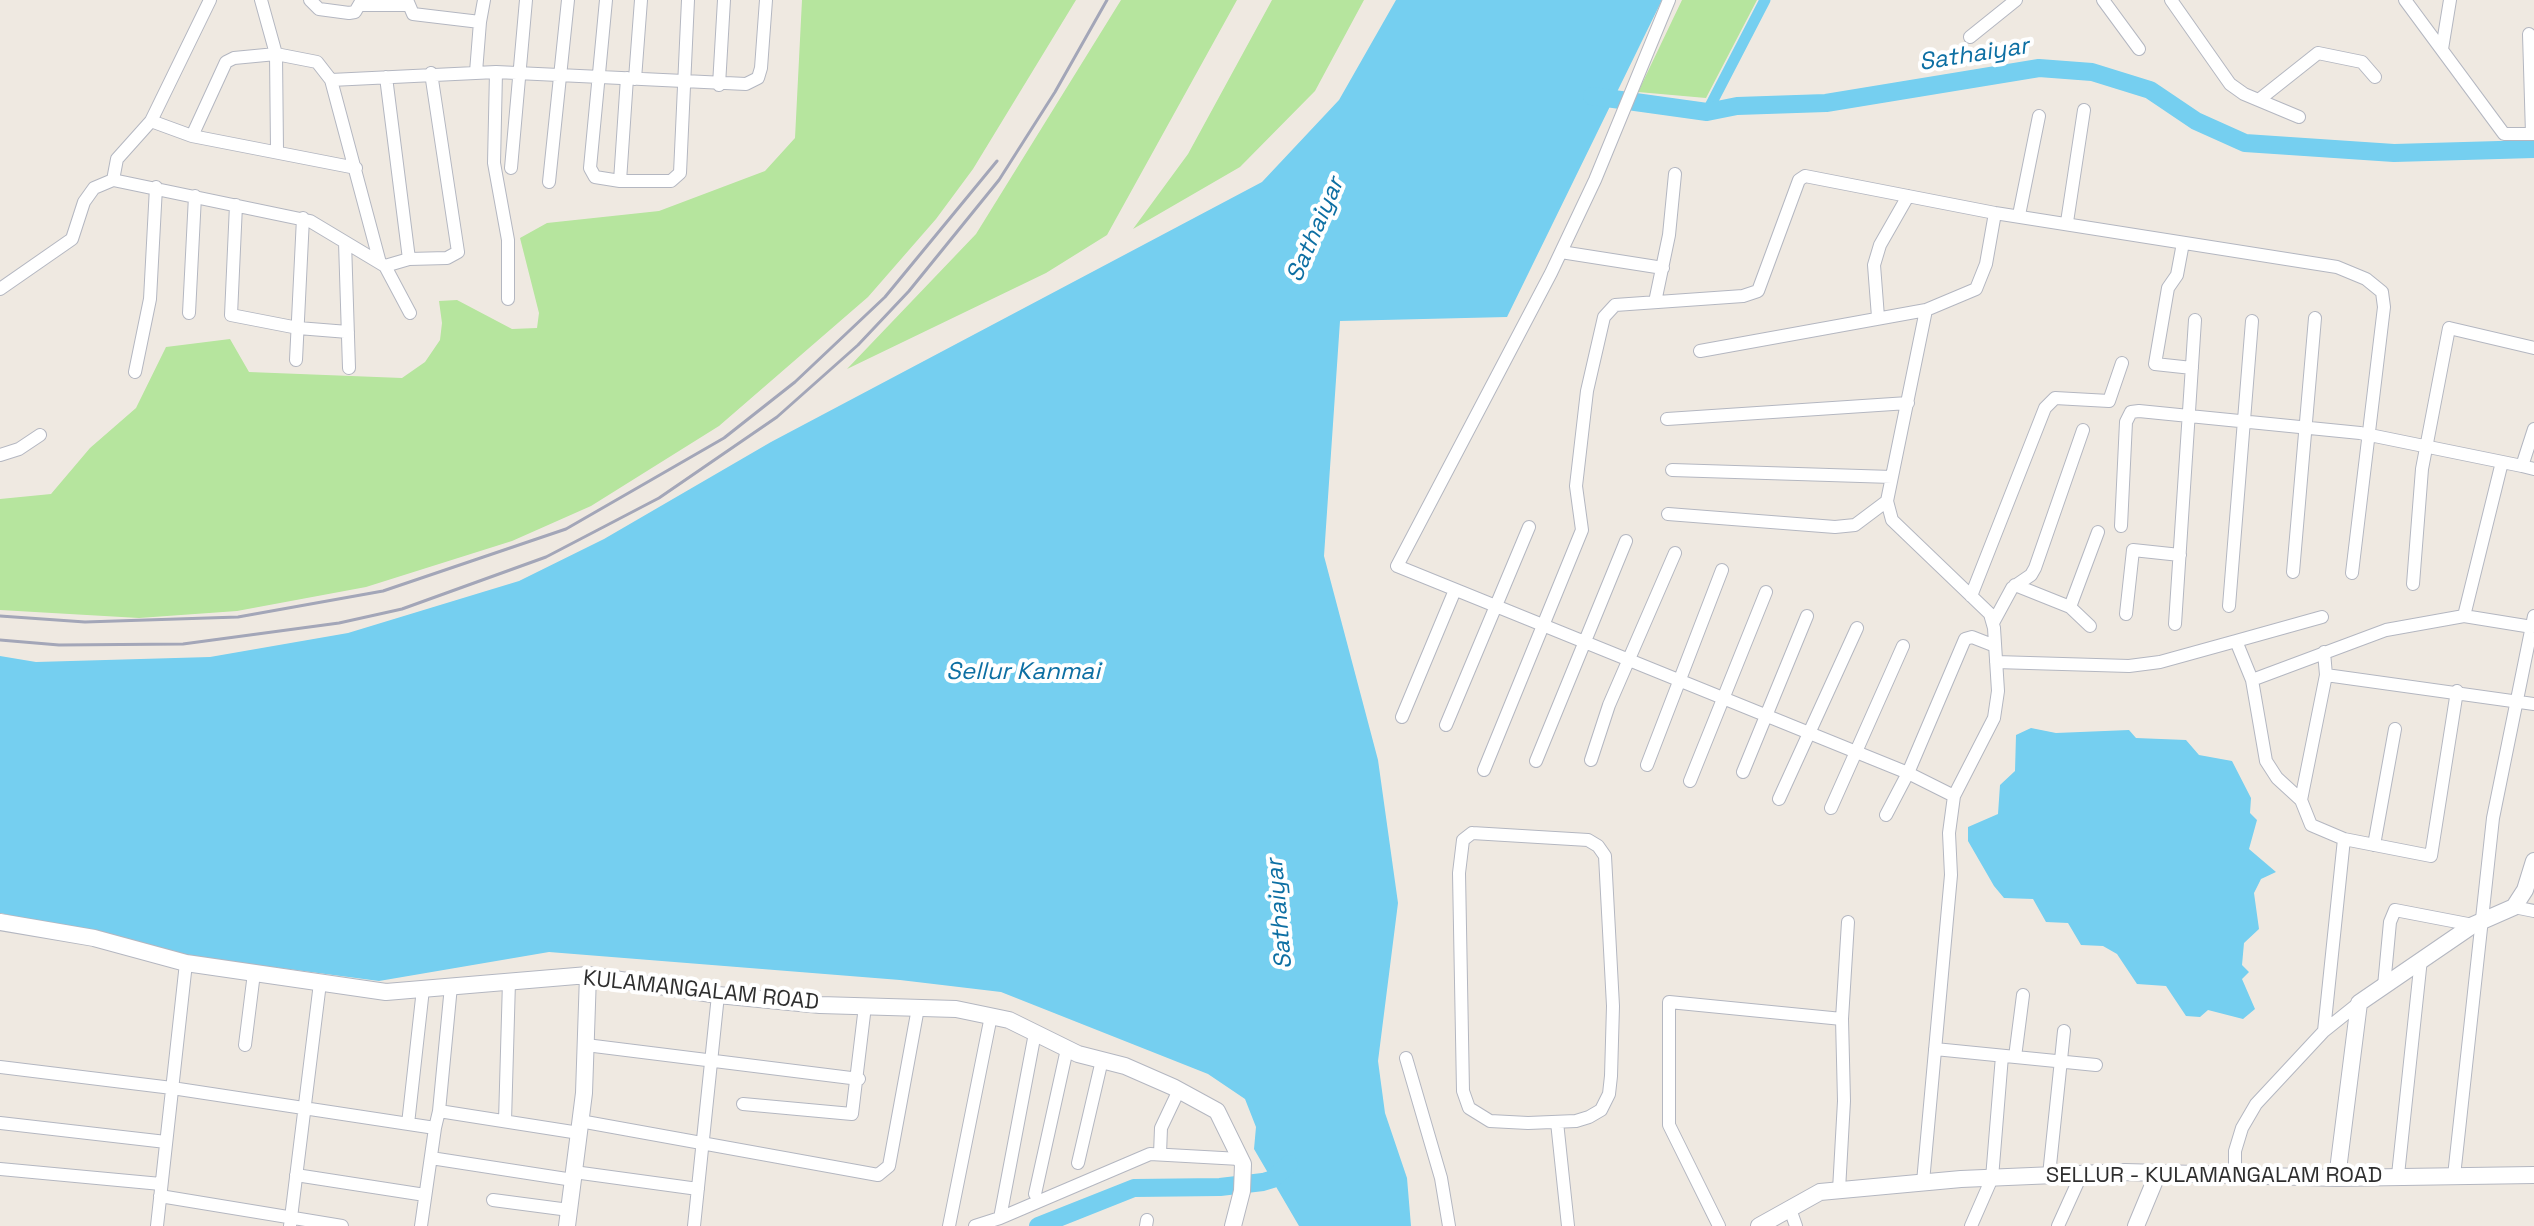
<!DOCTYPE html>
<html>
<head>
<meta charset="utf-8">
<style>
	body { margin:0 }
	canvas { display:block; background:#efe9e1 }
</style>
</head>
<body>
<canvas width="2534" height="1226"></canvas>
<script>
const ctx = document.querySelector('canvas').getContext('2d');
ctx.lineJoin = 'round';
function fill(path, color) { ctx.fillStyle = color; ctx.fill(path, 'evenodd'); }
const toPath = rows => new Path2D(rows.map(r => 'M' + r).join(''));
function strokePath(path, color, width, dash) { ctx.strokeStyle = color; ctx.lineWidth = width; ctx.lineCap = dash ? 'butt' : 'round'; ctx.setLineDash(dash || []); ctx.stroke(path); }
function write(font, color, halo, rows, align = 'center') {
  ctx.font = font + ' "Space Grotesk",sans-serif'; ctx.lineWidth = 8; ctx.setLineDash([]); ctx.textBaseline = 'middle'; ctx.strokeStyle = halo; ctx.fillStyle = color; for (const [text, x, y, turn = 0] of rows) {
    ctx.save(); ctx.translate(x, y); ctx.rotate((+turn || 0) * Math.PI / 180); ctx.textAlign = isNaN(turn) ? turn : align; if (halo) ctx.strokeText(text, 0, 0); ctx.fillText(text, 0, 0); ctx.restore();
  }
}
const green = toPath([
	[802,0,1076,0,973,169,936,219,868,297,719,426,591,506,512,541,366,587,237,611,139,618,0,610,0,499,51,494,90,448,136,408,166,347,230,339,249,372,402,378,425,362,440,340,442,323,439,301,457,300,512,329,537,328,539,313,520,238,547,223,659,211,765,171,795,138],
	[1121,0,1237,0,1107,235,1046,273,847,369,976,234],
	[1272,0,1364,0,1315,91,1240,167,1133,229,1188,154],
	[1682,0,1757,0,1706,98,1638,92]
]);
const water = toPath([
	[1396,0,1662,0,1507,317,1340,321,1324,556,1378,760,1398,903,1378,1061,1385,1113,1407,1178,1411,1226,1299,1226,1254,1149,1256,1127,1245,1099,1208,1074,1001,992,900,980,549,952,379,981,189,956,0,913,0,656,36,662,210,657,348,633,519,581,604,539,771,442,1262,182,1339,100],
	[2031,728,2056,733,2129,730,2136,738,2186,740,2199,755,2232,761,2251,798,2250,813,2257,820,2249,849,2276,872,2261,879,2254,893,2259,929,2244,943,2242,965,2249,972,2242,979,2255,1009,2243,1019,2208,1010,2200,1017,2186,1016,2166,986,2137,984,2117,954,2103,946,2081,945,2068,923,2046,922,2033,899,2004,898,1994,886,1968,841,1968,827,1998,814,2000,785,2015,771,2016,735]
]);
const canal = toPath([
	[1707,112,1765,0]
]);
const river = toPath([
	[1592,96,1707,112,1737,106,1826,103,2039,68,2092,72,2150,90,2196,121,2245,143,2394,153,2534,149],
	[1038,1226,1134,1188,1220,1187,1263,1182,1273,1179,1289,1164]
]);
const street = toPath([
	[261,0,276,54,317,62,331,80,380,263],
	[310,0,319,9,349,13,355,12,362,0],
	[407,0,413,14,480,22,476,72],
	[606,0,590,168,595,177,620,181],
	[1669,0,1595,180,1551,273,1397,566,1908,773,1965,639,1972,637,1995,646],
	[2103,0,2139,49],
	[2171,0,2230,84,2244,94,2299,117],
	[2405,0,2504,134,2534,134],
	[362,5,407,5],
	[480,22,484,0],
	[2529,34,2532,134],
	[1970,37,2016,0],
	[2442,49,2450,0],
	[496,72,494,163,508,240,508,299],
	[386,77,409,259],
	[627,78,620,181,671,181,680,173,688,0],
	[635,79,641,0],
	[331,80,496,72,746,84,758,78,761,68,766,0],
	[719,85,724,0],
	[2260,99,2318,53,2362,62,2375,77],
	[151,121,192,136,226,62,234,58,276,54,277,150],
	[192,136,356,168],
	[511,168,526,0],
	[113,180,117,159,151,121,210,0],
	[549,182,568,0],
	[236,205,231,315,298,328,348,332],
	[2019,215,2039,116],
	[2067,222,2084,110],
	[345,242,349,368],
	[2183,243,2177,275,2168,288,2155,364,2192,368],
	[1561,252,1663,268],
	[385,266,409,259,447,258,458,252,431,73],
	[0,289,72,239,84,202,94,188,113,180,310,221,385,266,410,313],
	[1655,302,1669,235,1675,174],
	[189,313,195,196],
	[1878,317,1874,265,1880,245,1908,196],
	[1700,351,1926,310],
	[296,360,303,218],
	[135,372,150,299,156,187],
	[1667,419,1908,403],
	[2534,429,2522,466,2534,469],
	[0,455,19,449,40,435],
	[1672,470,1892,477],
	[1668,514,1835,527,1855,525,1887,501],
	[2121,526,2126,422,2131,412,2139,411,2360,433,2522,466],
	[2293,572,2315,318],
	[2413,584,2422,469,2449,328,2534,348],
	[2015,585,2070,607,2090,626],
	[1971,596,2045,408,2055,398,2109,401,2122,363],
	[2229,606,2252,321],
	[2070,607,2098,532],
	[2126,614,2133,550,2180,555],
	[2464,616,2532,627],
	[1993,623,2012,588,2031,575,2035,568,2083,430],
	[2175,624,2195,320],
	[2236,641,2322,617],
	[2324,652,2326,675,2534,704],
	[1996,662,2129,666,2160,662,2236,641,2252,680,2386,630,2464,616,2502,462],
	[2326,675,2301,800,2311,825,2344,839,2324,1031,2359,1003],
	[2252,680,2266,761,2277,778,2301,800],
	[1402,717,1455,590],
	[1446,725,1529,527],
	[1591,760,1609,705,1675,553],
	[1536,761,1626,541],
	[1647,765,1722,570],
	[1484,770,1582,530,1576,486,1587,391,1604,317,1615,305,1743,296,1758,291,1799,180,1805,176,1995,213,2337,267,2366,279,2382,292,2384,307,2352,573],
	[1743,772,1807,616],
	[1690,781,1766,592],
	[1954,796,1994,718,1998,691,1994,628,1990,614,1892,520,1887,501,1926,310,1976,289,1986,264,1995,213],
	[1779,799,1857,628],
	[1831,808,1903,646],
	[1886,815,1908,773,1954,796,1949,833,1951,875,1923,1182],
	[1472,833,1588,840,1598,846,1605,856,1613,1006,1611,1076,1609,1094,1601,1110,1589,1117,1576,1121,1528,1123,1490,1121,1469,1108,1463,1091,1459,873,1463,840,1472,833],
	[2344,839,2431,856,2457,691],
	[2374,845,2395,729],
	[2514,907,2534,911],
	[2384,986,2390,922,2395,910,2473,925],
	[1842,1019,1848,922],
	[245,1045,254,973],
	[586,1045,859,1079],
	[1935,1049,2096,1065],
	[2015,1057,2023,995],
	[1406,1058,1441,1178,1449,1226],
	[0,1067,172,1088,435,1128,439,1111,579,1133],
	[743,1104,852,1114,865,1006],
	[439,1111,451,986],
	[505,1121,509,981],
	[580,1121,878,1175,889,1166,918,1008],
	[1557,1122,1568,1226],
	[0,1123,166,1142],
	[408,1124,423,989],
	[1160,1154,1161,1128,1179,1090],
	[431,1158,573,1180],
	[1078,1163,1102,1060],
	[0,1169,161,1184],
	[574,1172,698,1189],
	[296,1175,425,1195],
	[2049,1175,2064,1031],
	[2235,1175,2235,1151,2242,1128,2256,1104,2324,1031],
	[2398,1175,2421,959],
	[2454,1176,2493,818,2534,616],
	[1035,1194,1067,1049],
	[160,1196,342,1226],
	[493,1200,569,1210],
	[1790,1209,1796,1226],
	[1000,1218,1150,1154,1240,1159],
	[157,1226,186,963],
	[290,1226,320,983],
	[421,1226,435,1128],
	[694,1226,718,995],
	[949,1226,991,1016],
	[975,1226,1000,1218,1035,1033],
	[1146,1226,1147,1220],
	[1719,1226,1669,1125,1669,1002,1842,1019,1844,1101,1839,1190],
	[1971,1226,1992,1178,2002,1056],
	[2058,1226,2082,1173]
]);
const secondary = toPath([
	[0,922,94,938,186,963,386,992,588,975,718,995,820,1005,956,1009,1009,1020,1078,1054,1125,1066,1173,1087,1217,1111,1243,1164,1242,1191,1233,1226],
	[2337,1178,2359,1003,2473,925,2514,907,2525,890,2534,861],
	[567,1226,584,1093,588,975],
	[1759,1226,1820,1192,1961,1179,2125,1172,2337,1178,2534,1175],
	[2136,1226,2158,1173]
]);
const rail = toPath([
	[0,616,85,622,238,617,383,591,566,529,724,438,795,382,885,297,997,161],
	[0,640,59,645,183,644,339,623,402,609,546,557,659,498,777,417,858,345,909,291,999,180,1055,92,1107,0]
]);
const streetNames = [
	["KULAMANGALAM ROAD",701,991,6],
	["SELLUR - KULAMANGALAM ROAD",2214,1176]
];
const waterNames = [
	["Sathaiyar",1974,55,-9],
	["Sathaiyar",1316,230,-67],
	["Sellur Kanmai",1023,672],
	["Sathaiyar",1280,914,-95]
];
fill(green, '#b6e59e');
fill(water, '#75cff0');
strokePath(canal, '#75cff0', 11);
strokePath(river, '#75cff0', 18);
strokePath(street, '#b4b7c1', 14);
strokePath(secondary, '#b4b7c1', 18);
strokePath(street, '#fff', 12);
strokePath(secondary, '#fff', 16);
strokePath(rail, '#a3a6b8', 3);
write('22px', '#2e2e2e', '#fff', streetNames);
write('italic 24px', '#0d6fa3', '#fff', waterNames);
</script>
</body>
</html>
